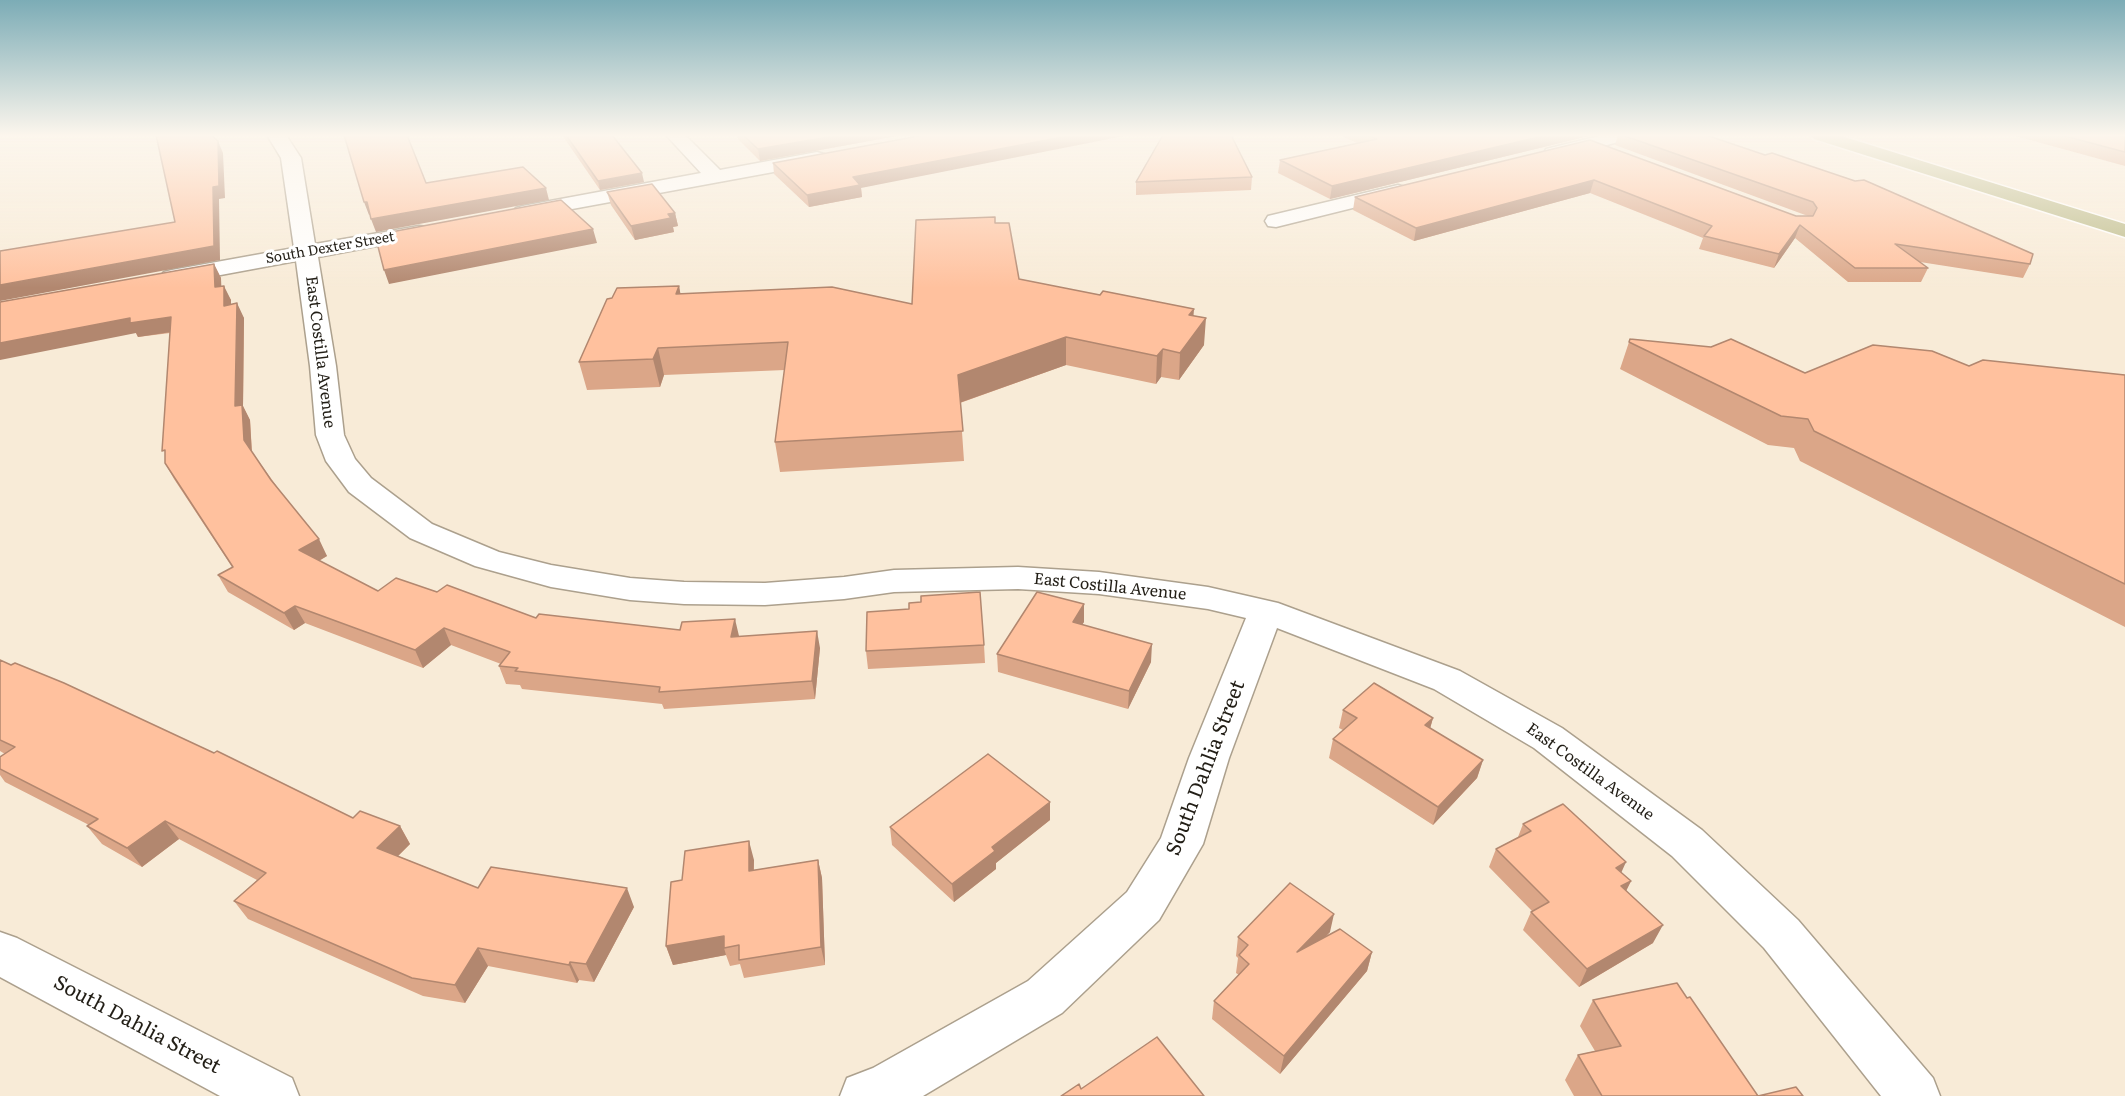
<!DOCTYPE html>
<html>
<head>
<meta charset="utf-8">
<style>
	body { margin:0 }
	canvas { display:block; background:#f8ebd7 }
</style>
</head>
<body>
<canvas width="2125" height="1096"></canvas>
<script>
const ctx = document.querySelector('canvas').getContext('2d');
ctx.lineJoin = 'round';
const toPath = rows => new Path2D(rows.map(r => 'M' + r).join(''));
function strokePath(path, color, width, dash) { ctx.strokeStyle = color; ctx.lineWidth = width; ctx.lineCap = dash ? 'butt' : 'round'; ctx.setLineDash(dash || []); ctx.stroke(path); }
function fill(path, color) { ctx.fillStyle = color; ctx.fill(path, 'evenodd'); }
function write(font, color, halo, rows, align = 'center') {
  ctx.font = font + ' Literata,serif'; ctx.lineWidth = 6; ctx.setLineDash([]); ctx.textBaseline = 'middle'; ctx.strokeStyle = halo; ctx.fillStyle = color; for (const [text, x, y, turn = 0] of rows) {
    ctx.save(); ctx.translate(x, y); ctx.rotate((+turn || 0) * Math.PI / 180); ctx.textAlign = isNaN(turn) ? turn : align; if (halo) ctx.strokeText(text, 0, 0); ctx.fillText(text, 0, 0); ctx.restore();
  }
}
const minor = toPath([
	[267,135,286,135,301,158,315,244,419,226,427,227,430,232,427,237,419,238,318,257,336,366,344,435,355,459,371,478,432,524,499,552,551,565,630,578,684,582,765,583,844,577,894,570,1018,567,1099,572,1208,587,1278,603,1460,671,1562,728,1702,830,1798,920,1933,1078,1940,1096,1881,1096,1764,948,1672,856,1534,748,1434,689,1277,628,1229,758,1203,844,1159,920,1062,1013,923,1096,840,1096,847,1078,873,1068,1028,981,1127,892,1161,838,1189,758,1246,618,1208,609,1099,594,1018,589,894,592,844,599,765,605,684,604,630,600,551,587,475,566,410,538,349,492,326,461,316,435,310,366,296,261,172,284,164,282,160,277,164,272,172,270,294,248,281,158,267,135],
	[666,135,685,135,720,170,817,152,824,154,827,158,824,162,817,164,523,218,516,216,513,212,516,208,523,206,701,173,666,135],
	[1603,135,1633,135,1630,139,1553,159,1546,157,1544,153,1546,149,1603,135],
	[1398,185,1405,187,1408,191,1405,195,1276,227,1268,226,1265,221,1268,216,1398,185],
	[0,932,17,938,292,1078,299,1096,220,1096,0,977,0,932]
]);
const major = toPath([
	[1811,135,1838,135,2125,224,2125,237,1814,139,1811,135]
]);
const wall = toPath([
	[562,135,612,135,644,182,600,190],
	[737,135,902,135,760,161,738,139],
	[1339,135,1593,135,1330,199,1278,173,1280,160,1357,143],
	[1618,135,1706,135,2030,264,2023,278,1920,262,1928,268,1921,282,1848,282,1795,238,1774,268,1699,249,1703,238,1590,193,1414,241,1353,210,1355,197,1590,140,1796,216,1808,216,1615,145],
	[2012,135,2118,135,2125,137,2125,166],
	[773,163,861,188,862,197,809,207,774,174],
	[1252,177,1251,190,1136,195,1136,182],
	[607,192,675,213,678,226,673,227,674,232,635,240,611,205],
	[995,223,1019,279,1194,316,1204,345,1179,380,1161,377,1156,384,1066,365,960,403,964,461,780,472,775,442,785,370,664,375,660,387,587,390,579,362,679,286,680,294,912,304],
	[214,264,221,278,221,286,231,300,231,304,244,318,243,406,250,420,252,452,327,556,319,561,378,591,437,592,536,618,739,636,820,648,815,699,664,709,662,704,522,689,520,685,506,684,499,666,501,664,451,645,423,668,305,623,294,630,228,592,218,575,232,567,174,479,165,463,170,333,138,337,136,333],
	[1630,339,1805,373,1969,366,2125,375,2125,627,1800,461,1794,448,1768,445,1620,369],
	[1084,604,1084,622,1082,624,1151,662,1128,709,998,672,997,654],
	[984,645,985,663,868,669,866,651],
	[0,660,353,818,400,826,410,844,398,856,478,888,634,907,594,982,579,980,577,983,488,966,465,1003,423,996,248,919,234,901,257,880,179,839,142,867,102,844,87,826,89,825,5,782,0,775,0,757,5,754,0,751],
	[1343,710,1433,718,1430,728,1483,760,1477,778,1433,825,1329,758,1333,739,1343,730,1339,728],
	[1050,820,996,863,996,869,954,902,892,845,890,827],
	[1523,824,1621,873,1631,881,1626,891,1653,943,1579,987,1523,930,1531,912,1532,911,1489,867,1496,849,1518,837],
	[754,860,754,870,818,860,822,878,825,965,744,978,740,964,730,966,726,955,673,965,666,946,682,880],
	[1330,932,1324,938,1372,952,1367,971,1280,1074,1212,1019,1214,1001,1239,975,1236,973,1238,958,1236,956,1238,937],
	[1687,998,1758,1096,1574,1096,1565,1080,1578,1055,1595,1051,1580,1026,1593,1000]
]);
const shadedWall = toPath([
	[840,135,902,135,760,161,758,149],
	[1073,135,1129,135,861,188,862,197,809,207,807,195,853,177],
	[1547,135,1593,135,1330,199,1332,186],
	[218,141,223,153,225,198,219,199,220,260,0,301,0,285,214,246,213,187],
	[642,173,644,182,600,190,598,181],
	[1594,180,1590,193,1414,241,1416,228],
	[546,188,549,200,376,232,371,219],
	[364,202,367,202,372,214,369,215],
	[675,213,678,226,673,227,674,232,635,240,631,226,668,214],
	[1800,225,1795,238,1774,268,1779,254],
	[593,229,597,243,389,284,384,270],
	[214,264,221,278,222,302,215,287],
	[224,286,231,300,231,320,224,306],
	[679,286,684,312,676,294],
	[237,303,244,318,243,406,250,420,252,456,244,440,235,406],
	[1194,309,1192,336,1189,315],
	[171,317,178,331,138,337,136,333,0,360,0,343,130,318],
	[1206,318,1204,345,1179,380,1180,353],
	[1066,337,1066,365,959,403,958,375],
	[658,348,664,375,660,387,653,359],
	[1163,349,1161,377,1156,384,1157,356],
	[319,539,327,556,308,567,299,550],
	[1084,604,1084,622,1073,639,1073,622],
	[295,606,305,623,294,630,284,613],
	[735,619,739,636,731,637],
	[444,628,451,645,423,668,415,650],
	[817,631,820,648,815,699,812,681],
	[1152,644,1151,662,1128,709,1129,691],
	[1433,718,1428,736,1425,725],
	[1483,760,1477,778,1433,825,1438,807],
	[1050,802,1050,820,996,863,996,869,954,902,952,884,992,847],
	[165,821,179,839,142,867,127,848],
	[400,826,410,844,388,866,377,848],
	[749,841,754,860,753,889,749,871],
	[818,860,822,878,825,965,821,947],
	[1626,862,1618,880,1616,868],
	[1631,881,1622,899,1621,886],
	[627,888,634,907,594,982,586,964],
	[1334,914,1330,932,1293,970,1297,952],
	[1663,925,1653,943,1579,987,1587,969],
	[724,936,724,948,726,955,673,965,666,946],
	[478,948,488,966,465,1003,455,985],
	[1372,952,1367,971,1280,1074,1284,1056],
	[570,962,579,980,577,983,569,965]
]);
const building = toPath([
	[156,135,211,135,218,141,219,186,213,187,214,246,0,285,0,251,175,222,156,135],
	[344,135,407,135,426,183,523,167,546,188,371,219,367,202,364,202,344,135],
	[566,135,612,135,642,173,598,181,566,135],
	[743,135,840,135,758,149,743,135],
	[924,135,1073,135,853,177,860,185,807,195,773,163,924,135],
	[1163,135,1231,135,1252,177,1136,182,1163,135],
	[1368,135,1547,135,1332,186,1280,160,1377,139,1368,135],
	[1622,135,1706,135,1765,155,1772,153,1855,181,1864,180,2033,254,2030,264,1895,244,1928,268,1855,268,1800,225,1779,254,1704,236,1712,226,1594,180,1416,228,1355,197,1590,140,1796,216,1813,216,1817,208,1813,202,1622,135],
	[2061,135,2118,135,2125,137,2125,152,2061,135],
	[652,184,675,213,668,214,671,218,631,226,607,192,652,184],
	[561,200,593,229,384,270,375,235,561,200],
	[995,217,995,223,1009,223,1019,279,1100,295,1103,291,1194,309,1189,315,1206,318,1180,353,1163,349,1157,356,1066,337,958,375,963,431,775,442,788,342,658,348,653,359,579,362,607,299,612,298,617,288,679,286,676,294,832,287,912,304,916,220,995,217],
	[214,264,215,287,224,286,224,306,237,303,235,406,242,405,244,440,271,480,319,539,299,550,378,591,396,578,437,592,447,585,536,618,539,614,680,630,682,622,735,619,731,637,817,631,812,681,659,692,660,687,515,671,518,668,499,666,510,652,444,628,415,650,295,606,284,613,218,575,233,567,165,463,165,450,162,451,171,317,130,323,130,318,0,343,0,302,214,264],
	[1630,339,1711,347,1731,339,1805,373,1873,345,1932,351,1969,366,1983,360,2125,375,2125,584,1814,431,1808,419,1781,416,1629,342,1630,339],
	[980,592,984,645,866,651,867,612,909,609,909,603,921,602,921,596,980,592],
	[1037,592,1084,604,1073,622,1152,644,1129,691,997,654,1037,592],
	[0,660,11,665,15,663,64,683,214,753,217,751,353,818,360,811,400,826,377,848,478,888,491,867,627,888,586,964,570,962,569,965,478,948,455,985,412,978,234,901,266,873,165,821,127,848,87,826,98,819,0,769,0,757,15,747,0,740,0,660],
	[1374,683,1433,718,1425,725,1483,760,1438,807,1333,739,1357,718,1343,710,1374,683],
	[988,754,1050,802,992,847,995,851,952,884,890,827,988,754],
	[1563,804,1626,862,1616,868,1631,881,1621,886,1663,925,1587,969,1531,912,1549,902,1496,849,1531,831,1523,824,1563,804],
	[749,841,749,871,818,860,821,947,739,960,739,945,724,948,724,936,666,946,671,882,682,880,685,851,749,841],
	[1290,883,1334,914,1297,952,1340,929,1372,952,1284,1056,1214,1001,1249,964,1239,955,1248,945,1238,937,1290,883],
	[1677,983,1687,998,1690,997,1758,1096,1602,1096,1578,1055,1621,1046,1593,1000,1677,983],
	[1157,1037,1204,1096,1061,1096,1079,1084,1081,1089,1157,1037],
	[1796,1087,1803,1096,1758,1096,1796,1087]
]);
const farStreetnames = [
	["South Dexter Street",330,248,-10]
];
const streetNames = [
	["East Costilla Avenue",320,352,83],
	["East Costilla Avenue",1110,587,6],
	["East Costilla Avenue",1590,772,36]
];
const nearStreetnames = [
	["South Dahlia Street",1206,768,-69],
	["South Dahlia Street",137,1025,28]
];
strokePath(minor, '#aca08d', 3);
strokePath(major, '#fff', 3);
fill(minor, '#fff');
fill(major, '#bbba87');
fill(wall, '#dba688');
fill(shadedWall, '#b2876f');
fill(building, '#ffc19e');
strokePath(building, '#b2876f', 1.5);
const sky = ctx.createLinearGradient(0, 0, 0, 288);
sky.addColorStop(0, '#7cacb6');
sky.addColorStop(0.47, '#fcf6ed');
sky.addColorStop(1, '#fcf6ed00');
ctx.fillStyle = sky;
ctx.fillRect(0, 0, 2125, 288);
write('14px', '#221e16', '#fff', farStreetnames);
write('16px', '#221e16', '#fff', streetNames);
write('20px', '#221e16', '#fff', nearStreetnames);
</script>
</body>
</html>
